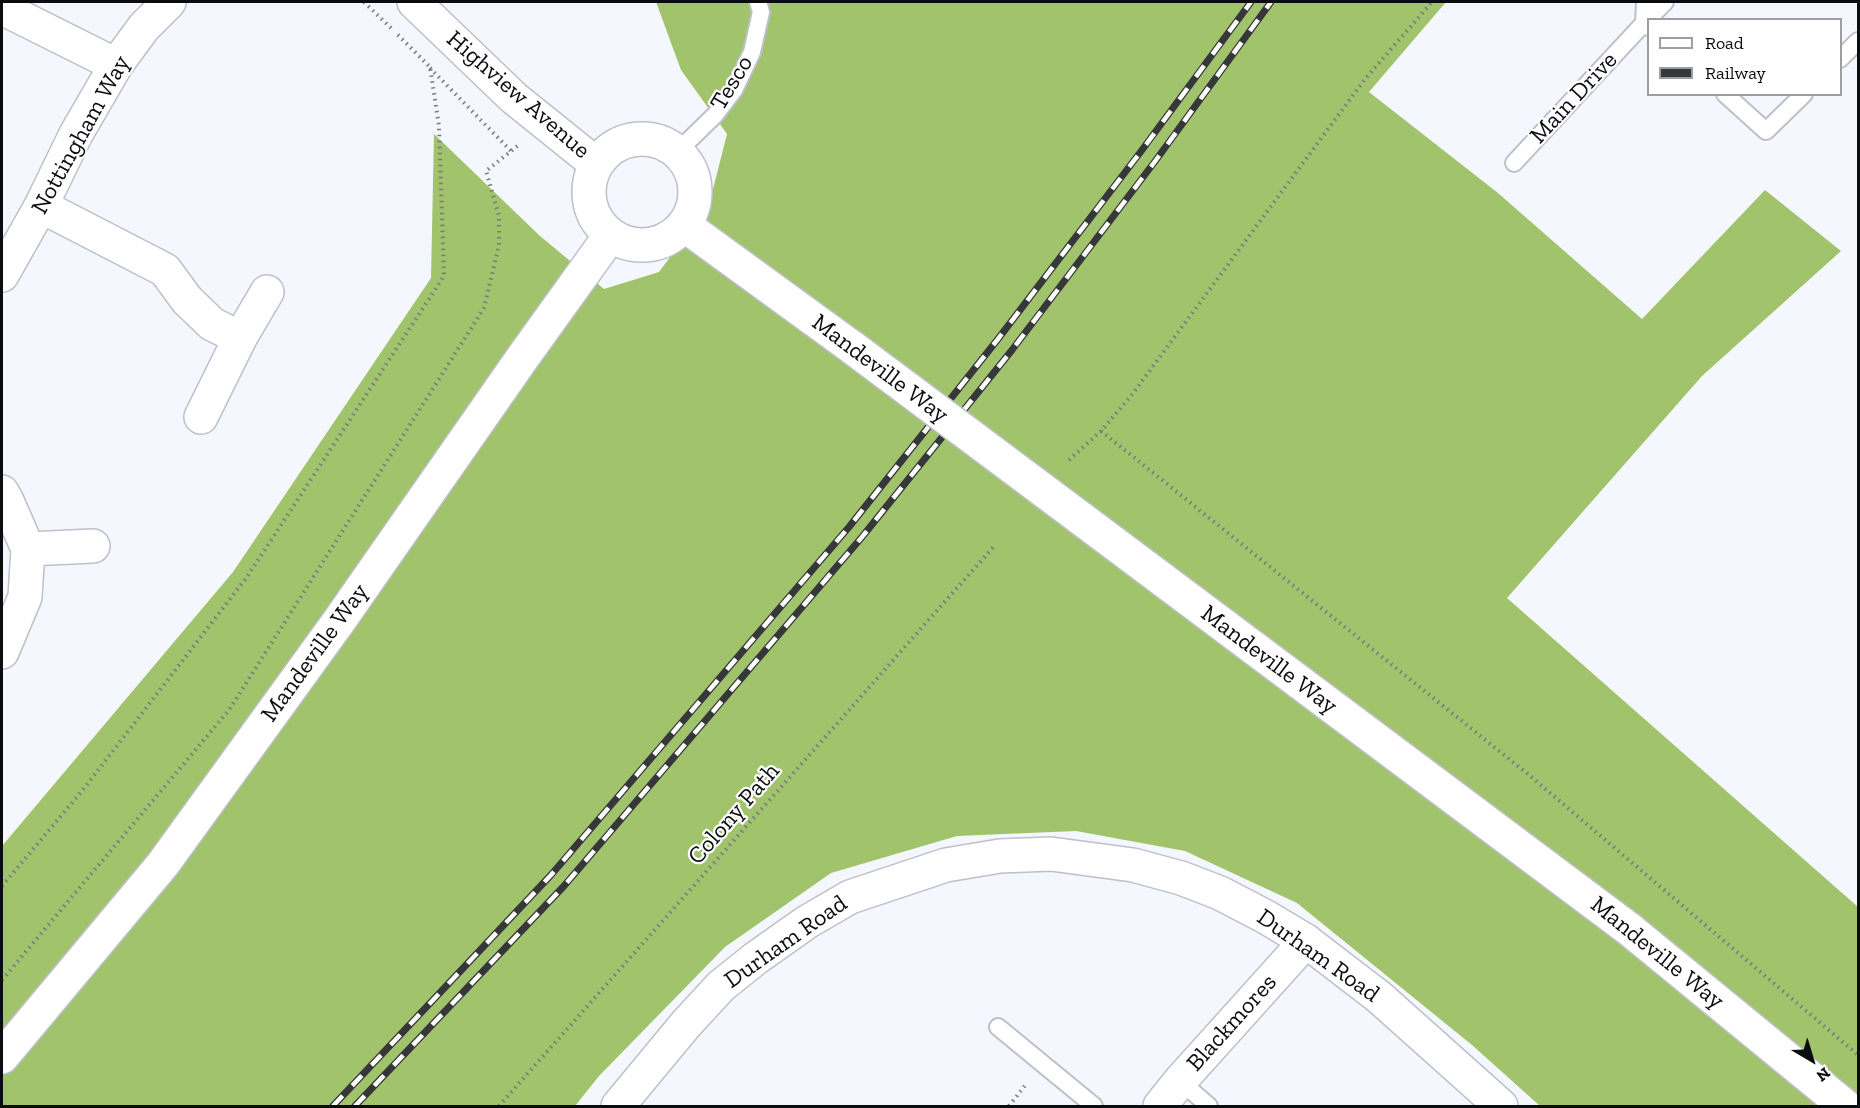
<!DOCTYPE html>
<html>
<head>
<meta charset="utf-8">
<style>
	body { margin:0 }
	#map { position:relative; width:1860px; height:1108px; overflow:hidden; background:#f5f7fe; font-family:"Zilla Slab",serif }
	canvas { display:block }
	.frame { position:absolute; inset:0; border:3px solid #0b0c0f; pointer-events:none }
	.legend { position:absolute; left:1647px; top:18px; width:195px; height:78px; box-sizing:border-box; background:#fff; border:2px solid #9d9e9f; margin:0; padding:8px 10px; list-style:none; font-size:18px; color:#0b0c0f }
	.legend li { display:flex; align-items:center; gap:12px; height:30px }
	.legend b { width:30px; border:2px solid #9d9e9f }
	.north { position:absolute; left:1782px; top:1030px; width:60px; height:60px; -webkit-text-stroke:4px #fff; paint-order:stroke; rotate:142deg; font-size:16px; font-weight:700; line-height:24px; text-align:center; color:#0b0c0f }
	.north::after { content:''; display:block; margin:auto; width:21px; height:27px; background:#0b0c0f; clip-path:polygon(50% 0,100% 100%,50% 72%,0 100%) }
</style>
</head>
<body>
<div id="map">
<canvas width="1860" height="1108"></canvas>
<div class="frame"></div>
<ul class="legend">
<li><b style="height:8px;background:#fff"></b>Road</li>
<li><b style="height:8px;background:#36373b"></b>Railway</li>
</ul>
<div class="north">N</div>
</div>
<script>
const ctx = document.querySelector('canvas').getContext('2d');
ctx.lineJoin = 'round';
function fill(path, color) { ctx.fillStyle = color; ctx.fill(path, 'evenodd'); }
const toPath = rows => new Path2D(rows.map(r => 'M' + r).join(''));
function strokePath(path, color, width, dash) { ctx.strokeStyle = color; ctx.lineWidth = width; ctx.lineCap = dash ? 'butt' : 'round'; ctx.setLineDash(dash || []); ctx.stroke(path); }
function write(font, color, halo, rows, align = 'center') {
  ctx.font = font + ' "Zilla Slab",serif'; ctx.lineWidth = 4.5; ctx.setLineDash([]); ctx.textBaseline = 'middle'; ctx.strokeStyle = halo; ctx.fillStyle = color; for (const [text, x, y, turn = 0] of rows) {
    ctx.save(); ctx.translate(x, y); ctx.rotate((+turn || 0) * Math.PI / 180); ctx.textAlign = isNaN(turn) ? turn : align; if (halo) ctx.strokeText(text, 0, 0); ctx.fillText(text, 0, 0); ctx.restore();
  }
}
const forest = toPath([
	[656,2,1446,2,1369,92,1498,193,1642,319,1765,190,1841,251,1702,376,1507,598,1858,907,1858,1106,1540,1106,1472,1045,1297,903,1185,851,1076,831,957,836,831,873,725,947,599,1076,575,1106,2,1106,2,846,233,572,431,278,434,134,540,236,604,289,659,272,709,205,727,134,681,70]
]);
const path = toPath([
	[364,2,392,29],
	[430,68,511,151],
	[1101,431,1529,775,1858,1055],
	[1069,460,1101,431,1131,396,1365,79,1432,2],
	[2,886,82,791,247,577,444,276,439,126,430,67,397,34],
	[2,980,229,710,484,308,499,245,499,216,486,171,520,144],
	[499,1106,995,545],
	[1009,1106,1027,1083]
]);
const lane = toPath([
	[1648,27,1644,23,1665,2],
	[1840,59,1858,41],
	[1725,94,1766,131,1804,94],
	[677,152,715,115,734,90,752,52,761,12,758,2],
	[1514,163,1644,23,1645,2],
	[998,1027,1094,1106],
	[1180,1081,1209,1106]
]);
const street = toPath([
	[414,2,514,98,596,164],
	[2,8,116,65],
	[41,206,165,270,187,300,212,324,240,338,201,417],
	[2,275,41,206,76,134,116,65,144,27,169,2],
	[240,338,267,292],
	[2,492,7,501,28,549,25,597,2,652],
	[28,549,93,546],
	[1160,1106,1180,1081,1306,941]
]);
const secondary = toPath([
	'589 192a53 53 0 1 1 106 0a53 53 0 1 1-106 0Z',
	[684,225,853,348],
	[1079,517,1629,929,1845,1106],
	[2,1057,163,864,339,621,523,357,610,236],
	[618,1106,686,1024,721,986,756,958,807,922,850,897,946,865,1000,856,1051,854,1133,865,1181,878,1220,893,1266,917,1306,941,1379,997,1501,1106]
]);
const rail = toPath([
	[333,1106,551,875,849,527,998,339,1142,150,1251,2],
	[355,1106,564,886,862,537,1012,350,1156,160,1271,2]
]);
const secondaryBridge = toPath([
	[853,348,1079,517]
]);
const streetNames = [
	["Tesco",732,83,-59],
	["Highview Avenue",518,95,41],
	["Main Drive",1574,98,-47],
	["Nottingham Way",81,135,-61],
	["Mandeville Way",880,369,37],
	["Mandeville Way",315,653,-54],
	["Mandeville Way",1269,660,37],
	["Colony Path",734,814,-49],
	["Durham Road",786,942,-35],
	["Mandeville Way",1657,953,39],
	["Durham Road",1318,956,35],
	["Blackmores",1232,1023,-48]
];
fill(forest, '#a0c36b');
strokePath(lane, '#bdc0cb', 20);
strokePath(street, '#bdc0cb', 36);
strokePath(secondary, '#bdc0cb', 36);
strokePath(path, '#77797e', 4, [1.5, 4.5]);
strokePath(lane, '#fff', 16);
strokePath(street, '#fff', 33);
strokePath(secondary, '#fff', 33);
strokePath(rail, '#36373b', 7);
strokePath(rail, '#fff', 4.5, [14]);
strokePath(secondaryBridge, '#bdc0cb', 36, []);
strokePath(secondaryBridge, '#fff', 33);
write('24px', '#0b0c0f', '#fff', streetNames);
</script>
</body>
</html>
